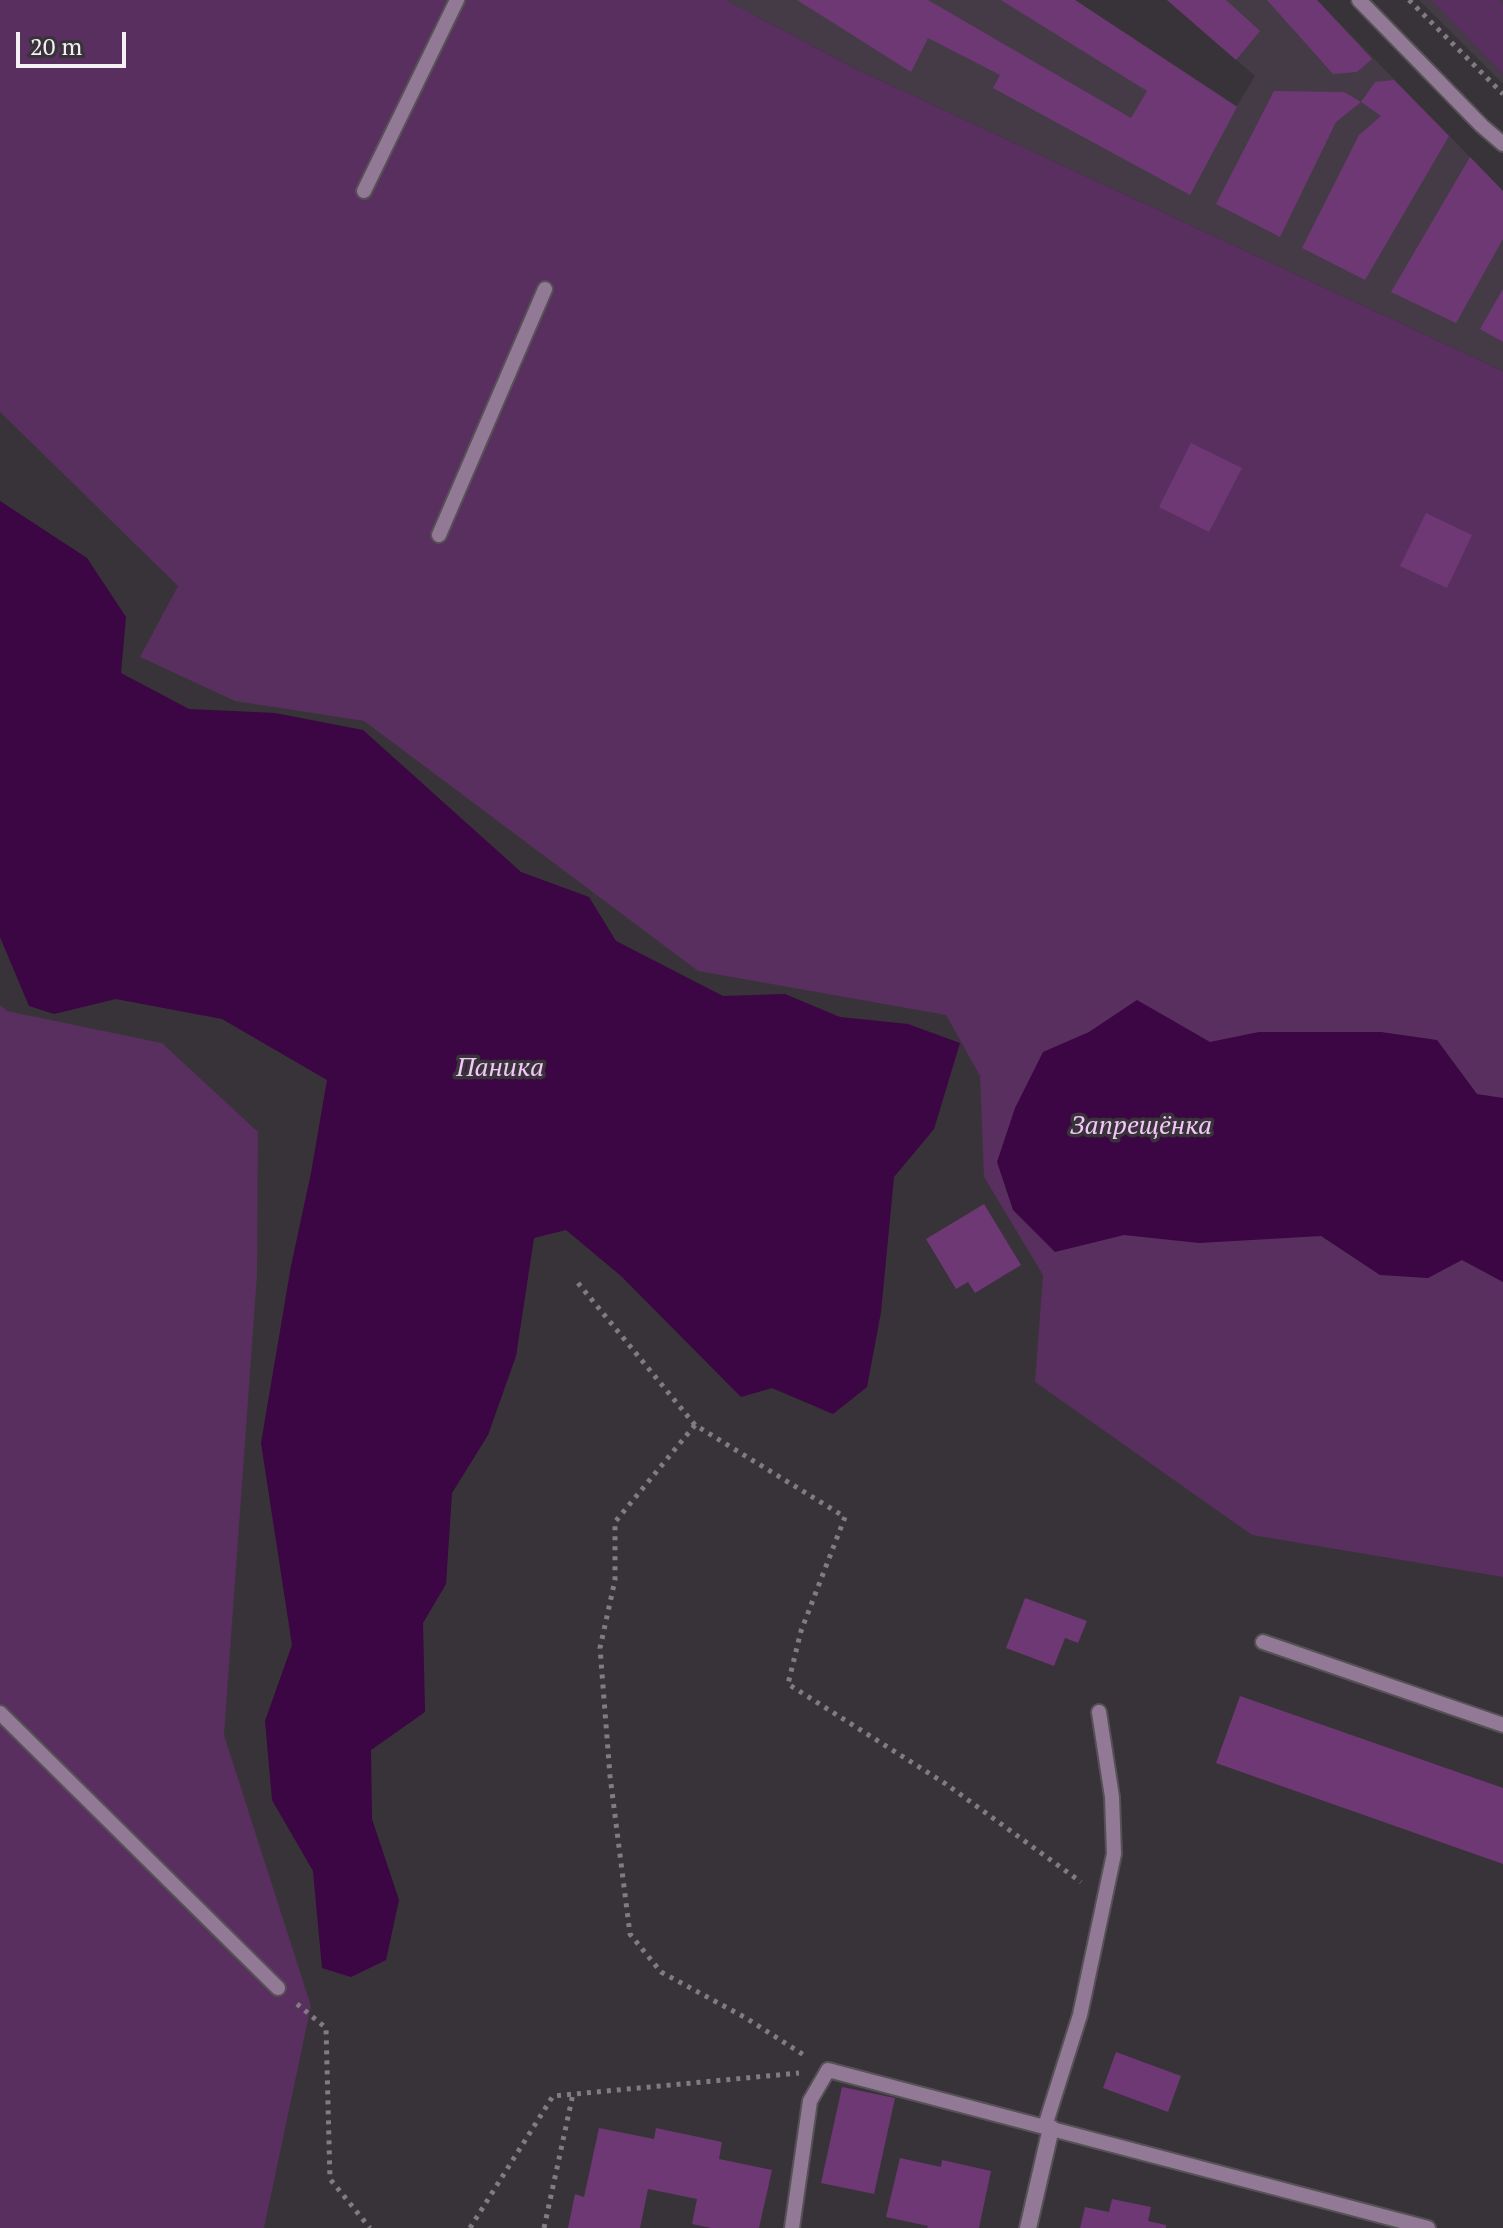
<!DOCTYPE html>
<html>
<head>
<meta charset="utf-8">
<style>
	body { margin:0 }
	#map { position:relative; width:1503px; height:2228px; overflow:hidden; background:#383338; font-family:"PT Serif",serif }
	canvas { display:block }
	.scale { position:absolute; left:16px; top:32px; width:110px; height:36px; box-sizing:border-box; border:4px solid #f4f0f4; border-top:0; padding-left:10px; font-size:24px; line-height:28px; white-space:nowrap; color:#f4f0f4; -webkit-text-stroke:6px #383338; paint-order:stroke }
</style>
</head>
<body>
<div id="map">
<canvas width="1503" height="2228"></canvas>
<div class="scale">20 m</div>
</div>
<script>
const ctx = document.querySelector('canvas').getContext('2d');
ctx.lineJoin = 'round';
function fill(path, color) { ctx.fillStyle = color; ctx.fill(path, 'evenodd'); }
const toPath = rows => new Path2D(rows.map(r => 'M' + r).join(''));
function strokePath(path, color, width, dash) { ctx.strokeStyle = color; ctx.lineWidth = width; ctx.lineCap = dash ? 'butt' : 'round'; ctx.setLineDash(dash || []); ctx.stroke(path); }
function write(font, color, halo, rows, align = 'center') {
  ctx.font = font + ' "PT Serif",serif'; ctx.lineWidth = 7; ctx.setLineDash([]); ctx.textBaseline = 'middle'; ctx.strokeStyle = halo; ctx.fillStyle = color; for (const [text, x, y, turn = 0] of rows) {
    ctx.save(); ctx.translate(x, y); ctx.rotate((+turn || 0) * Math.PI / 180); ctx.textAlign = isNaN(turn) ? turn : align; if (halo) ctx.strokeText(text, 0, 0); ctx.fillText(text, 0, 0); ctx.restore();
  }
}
const built = toPath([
	[726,0,1075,0,1237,106,1255,76,1167,0,1317,0,1503,191,1503,371,858,70],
	[1419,0,1503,0,1503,84]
]);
const green = toPath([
	[0,0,726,0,858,70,1503,371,1503,1577,1252,1535,1035,1382,1043,1275,984,1177,980,1076,946,1015,698,971,364,721,235,701,140,657,178,586,0,412],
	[1431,0,1499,0,1503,4,1503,74],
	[0,1005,7,1011,162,1043,258,1132,257,1275,224,1735,311,2006,264,2228,0,2228]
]);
const water = toPath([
	[0,501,87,558,126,617,121,673,189,709,275,713,363,730,521,872,589,897,616,941,723,996,785,994,840,1017,908,1024,960,1043,934,1129,894,1177,881,1312,867,1387,833,1414,772,1388,741,1397,621,1276,566,1230,534,1238,516,1356,488,1435,452,1493,446,1584,423,1623,425,1712,371,1750,372,1819,399,1900,386,1960,351,1977,322,1968,313,1871,272,1800,265,1721,292,1645,261,1443,291,1266,311,1173,327,1080,222,1019,116,999,54,1014,29,1006,0,937],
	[1137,1000,1210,1042,1259,1032,1381,1032,1437,1040,1477,1094,1503,1098,1503,1282,1462,1260,1428,1278,1380,1275,1321,1236,1199,1243,1124,1235,1055,1252,1013,1210,997,1162,1015,1108,1043,1052,1089,1032]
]);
const building = toPath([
	[797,0,928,0,1131,118,1147,91,1001,0,1075,0,1237,107,1190,195,993,88,1000,75,928,38,911,72],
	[1167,0,1226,0,1260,31,1236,60],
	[1267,0,1317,0,1372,59,1357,72,1333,74],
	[1394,80,1449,136,1365,280,1302,248,1359,135,1381,116,1361,102,1375,82],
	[1274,91,1344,92,1361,102,1336,122,1280,237,1216,204],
	[1470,157,1503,191,1503,239,1456,323,1391,292],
	[1503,289,1503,342,1480,329],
	[1191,443,1242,468,1209,532,1159,507],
	[1426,513,1472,535,1447,588,1400,566],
	[984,1204,1021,1265,975,1293,968,1282,956,1289,926,1239],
	[1025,1598,1087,1621,1078,1643,1065,1638,1054,1666,1006,1648],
	[1240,1696,1503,1788,1503,1864,1216,1763],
	[1116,2052,1181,2076,1168,2112,1103,2088],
	[842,2087,895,2098,874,2194,821,2183],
	[599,2128,654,2139,656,2128,722,2142,719,2159,772,2170,759,2228,711,2228,692,2224,697,2199,648,2189,640,2228,568,2228,575,2194,584,2197],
	[900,2158,941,2167,942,2160,991,2171,979,2228,927,2228,928,2226,886,2217],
	[1112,2199,1151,2207,1148,2221,1166,2225,1166,2228,1080,2228,1085,2207,1109,2212]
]);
const path = toPath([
	[1409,0,1503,94],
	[578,1283,695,1425,845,1517,801,1631,788,1684,946,1784,1081,1882],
	[695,1425,615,1522,615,1580,600,1648,610,1776,630,1934,661,1972,746,2018,807,2057],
	[297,2004,326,2028,330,2179,370,2228],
	[470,2228,553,2096,799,2073],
	[544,2228,573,2094]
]);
const service = toPath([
	[1359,0,1482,126,1503,144],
	[364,191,457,0],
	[439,535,545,289],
	[1263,1642,1503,1725],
	[0,1713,278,1988],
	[1045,2126,1080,2015,1114,1854,1112,1797,1099,1712],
	[792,2228,810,2101,828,2070,1428,2228]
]);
const minor = toPath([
	[1028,2228,1051,2128]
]);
const waterNames = [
	["Паника",500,1069],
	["Запрещёнка",1141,1127]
];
fill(built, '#443b46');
fill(green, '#582f5e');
fill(water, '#3c0543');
fill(building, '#6e3875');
strokePath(service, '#565156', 18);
strokePath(minor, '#565156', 20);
strokePath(path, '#807c80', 5, [4, 6]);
strokePath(service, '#927995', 14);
strokePath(minor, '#927995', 16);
write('italic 26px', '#f5c6fb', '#383338', waterNames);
</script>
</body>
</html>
